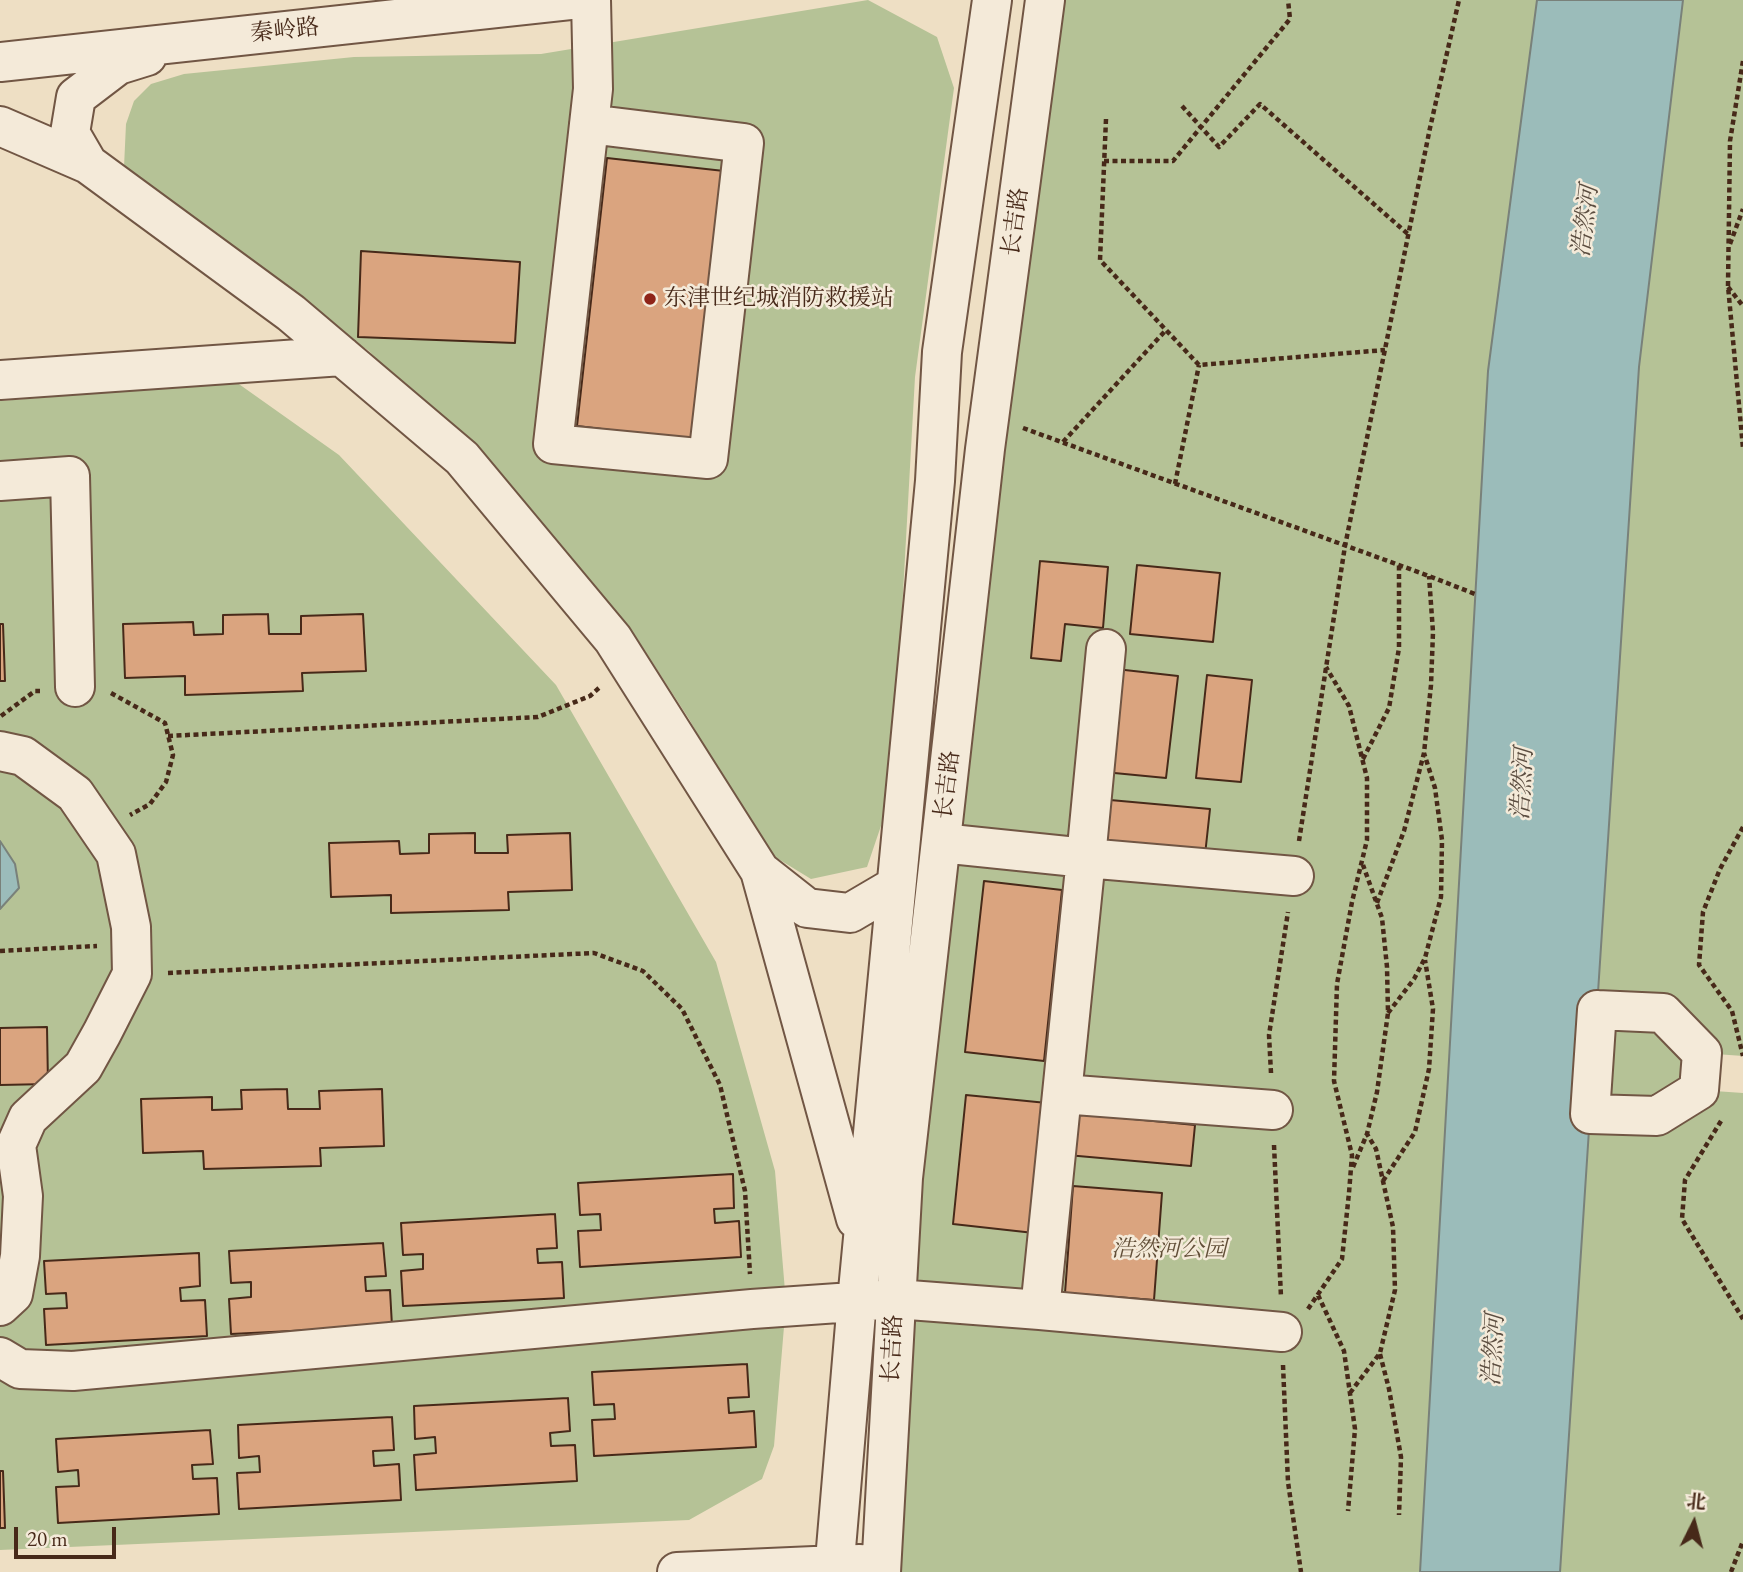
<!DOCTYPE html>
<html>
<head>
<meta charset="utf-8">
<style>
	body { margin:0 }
	#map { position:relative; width:1743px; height:1572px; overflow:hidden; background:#eedfc4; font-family:"EB Garamond","Noto Serif SC",serif }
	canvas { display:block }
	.north { position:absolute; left:1659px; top:1488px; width:70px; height:70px; -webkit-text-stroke:5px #f4ead9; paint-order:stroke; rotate:6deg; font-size:19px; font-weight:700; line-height:28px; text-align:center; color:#472919 }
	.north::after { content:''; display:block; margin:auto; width:24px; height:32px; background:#472919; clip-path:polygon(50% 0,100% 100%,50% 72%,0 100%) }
	.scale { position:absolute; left:14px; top:1527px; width:102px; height:32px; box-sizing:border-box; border:4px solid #472919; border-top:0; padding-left:9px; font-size:21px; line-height:24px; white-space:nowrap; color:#472919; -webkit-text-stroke:5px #f4ead9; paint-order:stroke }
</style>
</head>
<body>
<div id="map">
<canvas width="1743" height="1572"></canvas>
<div class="north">北</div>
<div class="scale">20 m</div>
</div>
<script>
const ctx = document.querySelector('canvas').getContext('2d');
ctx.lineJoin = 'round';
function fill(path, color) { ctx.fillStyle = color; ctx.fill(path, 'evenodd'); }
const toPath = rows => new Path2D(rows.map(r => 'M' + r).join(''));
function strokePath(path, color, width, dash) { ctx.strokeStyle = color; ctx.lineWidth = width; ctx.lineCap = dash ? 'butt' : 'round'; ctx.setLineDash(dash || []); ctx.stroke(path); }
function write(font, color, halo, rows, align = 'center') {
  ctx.font = font + ' "EB Garamond","Noto Serif SC",serif'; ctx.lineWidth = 5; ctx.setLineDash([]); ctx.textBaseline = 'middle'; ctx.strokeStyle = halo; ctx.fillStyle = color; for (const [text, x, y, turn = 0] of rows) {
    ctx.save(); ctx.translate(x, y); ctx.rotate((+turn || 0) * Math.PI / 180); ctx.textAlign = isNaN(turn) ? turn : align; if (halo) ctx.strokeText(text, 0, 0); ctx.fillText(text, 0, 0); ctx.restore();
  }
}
const green = toPath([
	[868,0,937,37,954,88,915,377,893,773,884,817,867,867,811,879,762,849,689,719,634,634,512,506,369,351,146,196,124,167,126,124,134,101,151,84,184,74,354,57,541,54],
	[1045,0,1537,0,1488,371,1420,1572,881,1572],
	[1683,0,1743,0,1743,1056,1702,1053,1700,1090,1743,1093,1743,1572,1560,1572,1639,367],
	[236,382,339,455,556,685,716,962,775,1171,786,1303,774,1446,762,1479,689,1520,0,1550,0,401]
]);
const water = toPath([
	[1537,0,1683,0,1639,367,1560,1572,1420,1572,1488,371,1537,0],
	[0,841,15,864,19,888,0,909,0,841]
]);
const building = toPath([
	[607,158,724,171,693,440,577,426,607,158],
	[361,251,520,262,515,343,358,337,361,251],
	[1040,561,1108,567,1103,628,1065,624,1061,661,1031,658,1040,561],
	[1137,565,1220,573,1213,642,1130,634,1137,565],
	[268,614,269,634,301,634,301,616,363,614,366,671,302,673,303,691,185,695,185,676,125,678,123,624,193,622,194,635,223,634,223,615,268,614],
	[0,624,3,624,5,681,0,681,0,624],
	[1116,669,1178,676,1166,778,1104,772,1116,669],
	[1207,675,1252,680,1241,782,1196,778,1207,675],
	[1099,799,1210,809,1205,855,1095,844,1099,799],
	[475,833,475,853,508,853,507,835,570,833,572,890,508,892,509,910,391,913,391,895,331,897,329,843,399,841,400,854,429,853,429,834,475,833],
	[984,881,1062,890,1044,1061,965,1052,984,881],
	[47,1027,48,1084,0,1085,0,1028,47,1027],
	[287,1089,288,1109,320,1109,319,1091,382,1089,384,1146,320,1148,321,1166,204,1169,203,1151,143,1153,141,1099,212,1097,212,1110,242,1109,241,1090,287,1089],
	[966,1095,1047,1103,1034,1233,953,1224,966,1095],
	[1071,1113,1195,1125,1191,1166,1067,1155,1071,1113],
	[733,1174,734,1208,714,1209,715,1223,739,1221,741,1257,580,1267,578,1231,601,1230,600,1214,580,1215,578,1183,733,1174],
	[1073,1186,1162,1193,1154,1300,1065,1293,1073,1186],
	[555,1214,557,1248,537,1249,538,1263,562,1262,564,1298,403,1306,401,1271,423,1269,423,1254,403,1255,401,1223,555,1214],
	[383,1243,386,1276,365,1277,366,1291,390,1290,392,1326,231,1334,229,1299,251,1297,251,1282,231,1283,229,1251,383,1243],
	[199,1253,200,1286,180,1288,181,1301,205,1300,207,1336,46,1345,44,1309,67,1308,66,1293,46,1294,44,1261,199,1253],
	[747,1364,749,1397,728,1398,729,1413,754,1411,756,1447,594,1456,592,1420,615,1419,614,1404,594,1405,592,1372,747,1364],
	[568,1398,570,1431,550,1433,551,1446,575,1445,577,1481,416,1490,414,1455,436,1453,435,1437,415,1439,414,1406,568,1398],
	[392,1417,394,1450,373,1451,374,1466,399,1464,401,1500,239,1509,237,1473,260,1472,259,1456,239,1458,238,1425,392,1417],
	[210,1430,213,1464,192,1465,193,1479,217,1478,219,1514,58,1523,56,1487,79,1486,78,1470,58,1472,56,1439,210,1430],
	[0,1471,3,1471,5,1528,0,1528,0,1471]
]);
const path = toPath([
	[1743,61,1730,141,1728,286,1743,448],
	[1182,106,1219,147,1260,104,1409,235],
	[1106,119,1100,260,1199,365,1385,350],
	[1104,161,1173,161,1290,19,1288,0],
	[1730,244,1743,209],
	[1728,287,1743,306],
	[1023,428,1429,576,1475,594],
	[1063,442,1166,330],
	[1175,484,1199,365],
	[111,693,165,723,173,755,166,782,150,804,130,815],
	[1,716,35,691,40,691],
	[168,736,538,717,590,696,600,687],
	[1363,759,1389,708,1399,648,1399,565],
	[1743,827,1720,869,1703,912,1699,965,1732,1011,1743,1056],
	[1299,841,1345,546,1430,128,1459,0],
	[1377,903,1404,831,1424,753,1431,685,1433,632,1429,576],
	[0,951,97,946],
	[168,973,594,953,643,971,682,1009,720,1085,745,1191,750,1274],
	[1388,1013,1414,979,1425,958,1441,897,1442,840,1435,788,1424,753],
	[1271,1073,1269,1035,1288,912],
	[1721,1121,1685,1180,1682,1219,1743,1319],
	[1274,1145,1281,1297],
	[1353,1167,1367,1134,1377,1092,1388,1013,1387,967,1382,918,1363,865],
	[1383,1181,1415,1132,1429,1069,1433,1009,1425,960],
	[1318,1295,1344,1351,1355,1429,1348,1511],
	[1308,1309,1342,1259,1349,1193,1352,1155,1334,1081,1337,984,1352,902,1367,840,1367,778,1349,706,1326,667],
	[1380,1354,1389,1389,1401,1457,1399,1515],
	[1283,1365,1288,1482,1301,1572],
	[1350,1393,1380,1353,1395,1290,1393,1227,1376,1149,1367,1134],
	[1731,1572,1743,1541]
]);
const minor = toPath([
	[0,62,570,0],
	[589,124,744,143,708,459,553,444,593,89,591,0],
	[0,126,88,164,291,313,462,458,613,639,760,871,856,1219],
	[88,164,70,133,76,97,118,65,147,56],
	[0,380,342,356],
	[0,481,70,476,75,687],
	[0,751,23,756,75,794,116,854,131,927,132,974,102,1033,83,1067,28,1118,16,1145,23,1196,20,1256,13,1294,0,1306],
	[941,843,1086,858,1106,649],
	[760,871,807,908,850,913,896,886],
	[1597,1010,1663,1013,1702,1053,1699,1090,1657,1116,1590,1114,1597,1010],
	[1062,1094,1273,1110],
	[1040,1310,1282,1332],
	[0,1357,20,1369,73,1371,752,1309,896,1299,1040,1310,1086,858,1294,876],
	[677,1572,860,1564],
	[834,1572,857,1301,935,481,942,352,992,0],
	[881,1572,903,1178,985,449,1045,0]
]);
const markers = [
	[650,299,7,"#8f2418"]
];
const streetNames = [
	["秦岭路",285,31,-6],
	["长吉路",1016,222,-82],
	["长吉路",948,785,-83],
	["长吉路",893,1349,-87]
];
const poiNames = [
	["东津世纪城消防救援站",664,299]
];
const parkNames = [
	["浩然河公园",1169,1250]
];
const waterNames = [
	["浩然河",1586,221,-83],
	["浩然河",1523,784,-87],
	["浩然河",1494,1350,-87]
];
fill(green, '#b5c296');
fill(water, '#9bbcba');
strokePath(water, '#79817a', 2);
fill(building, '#daa47f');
strokePath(building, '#472919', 2);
strokePath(minor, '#715644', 42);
strokePath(path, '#472919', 4.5, [5, 3.5]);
strokePath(minor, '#f4ead9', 38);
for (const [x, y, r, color] of markers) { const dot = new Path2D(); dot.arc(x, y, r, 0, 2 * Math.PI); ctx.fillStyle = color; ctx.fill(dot); strokePath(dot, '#f4ead9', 2.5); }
write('23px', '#472919', '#f4ead9', streetNames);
write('23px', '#472919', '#f4ead9', poiNames, 'left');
write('italic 23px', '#624f38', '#f4ead9', parkNames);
write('italic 24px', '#5c4e41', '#f4ead9', waterNames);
</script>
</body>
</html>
